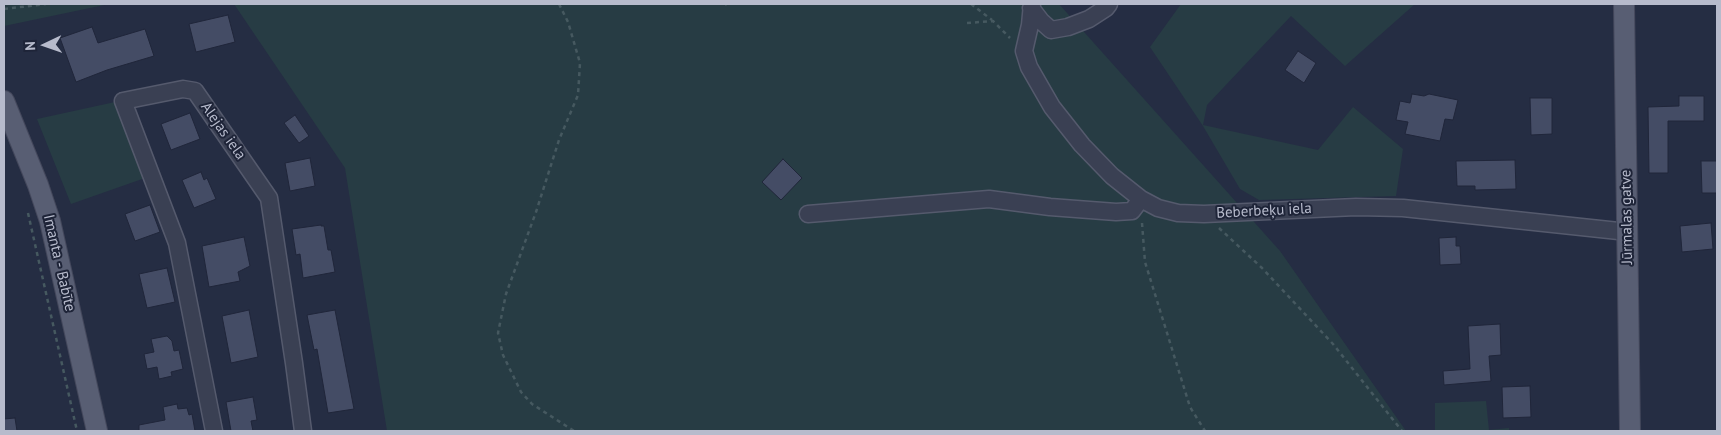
<!DOCTYPE html>
<html>
<head>
<meta charset="utf-8">
<style>
	body { margin:0 }
	#map { position:relative; width:1721px; height:435px; overflow:hidden; background:#252d43; font-family:"PT Sans",sans-serif }
	canvas { display:block }
	.frame { position:absolute; inset:0; border:5px solid #b7bbcc; pointer-events:none }
	.north { position:absolute; left:20px; top:20px; width:50px; height:50px; -webkit-text-stroke:4px #1e2438; paint-order:stroke; rotate:267deg; font-size:14px; font-weight:700; line-height:20px; text-align:center; color:#b7bbcc }
	.north::after { content:''; display:block; margin:auto; width:18px; height:22px; background:#b7bbcc; clip-path:polygon(50% 0,100% 100%,50% 72%,0 100%) }
</style>
</head>
<body>
<div id="map">
<canvas width="1721" height="435"></canvas>
<div class="frame"></div>
<div class="north">N</div>
</div>
<script>
const ctx = document.querySelector('canvas').getContext('2d');
ctx.lineJoin = 'round';
function fill(path, color) { ctx.fillStyle = color; ctx.fill(path, 'evenodd'); }
const toPath = rows => new Path2D(rows.map(r => 'M' + r).join(''));
function strokePath(path, color, width, dash) { ctx.strokeStyle = color; ctx.lineWidth = width; ctx.lineCap = dash ? 'butt' : 'round'; ctx.setLineDash(dash || []); ctx.stroke(path); }
function write(font, color, halo, rows, align = 'center') {
  ctx.font = font + ' "PT Sans",sans-serif'; ctx.lineWidth = 4; ctx.setLineDash([]); ctx.textBaseline = 'middle'; ctx.strokeStyle = halo; ctx.fillStyle = color; for (const [text, x, y, turn = 0] of rows) {
    ctx.save(); ctx.translate(x, y); ctx.rotate((+turn || 0) * Math.PI / 180); ctx.textAlign = isNaN(turn) ? turn : align; if (halo) ctx.strokeText(text, 0, 0); ctx.fillText(text, 0, 0); ctx.restore();
  }
}
const green = toPath([
	[4,4,109,4,4,26],
	[234,4,1059,4,1280,251,1406,431,387,431,345,168],
	[1181,4,1415,4,1345,66,1291,16,1207,105,1203,125,1318,150,1353,107,1403,149,1396,196,1259,200,1240,189,1203,126,1150,47],
	[115,102,145,178,71,204,37,119],
	[1486,401,1489,430,1509,428,1509,431,1435,431,1435,403]
]);
const building = toPath([
	[228,15,235,42,196,52,189,24,228,15],
	[92,27,98,43,145,29,154,56,107,70,76,82,60,38,92,27],
	[1298,51,1316,63,1304,83,1285,70,1298,51],
	[1412,94,1424,96,1429,94,1458,100,1453,120,1445,119,1440,141,1405,134,1408,122,1396,120,1400,101,1410,103,1412,94],
	[1679,96,1704,96,1704,121,1668,121,1668,173,1649,173,1648,107,1679,106,1679,96],
	[1530,98,1552,98,1552,134,1531,135,1530,98],
	[190,113,200,139,171,150,161,124,190,113],
	[295,115,309,136,299,143,284,123,295,115],
	[310,158,315,186,290,191,285,163,310,158],
	[783,159,802,178,781,200,762,182,783,159],
	[1515,160,1516,189,1475,190,1475,186,1457,186,1456,161,1515,160],
	[1701,161,1717,161,1717,193,1702,193,1701,161],
	[201,172,204,180,207,178,216,199,194,208,182,180,201,172],
	[150,205,160,232,135,241,125,214,150,205],
	[1711,223,1713,249,1682,252,1680,226,1711,223],
	[321,225,321,226,324,226,328,250,331,250,335,272,303,278,300,254,296,255,292,229,321,225],
	[244,237,250,266,238,272,240,281,209,287,202,246,244,237],
	[1456,237,1456,246,1460,246,1461,264,1440,265,1439,238,1456,237],
	[167,268,175,302,147,308,139,274,167,268],
	[249,310,258,357,231,363,222,316,249,310],
	[335,310,354,409,328,413,317,349,314,350,307,315,335,310],
	[1500,324,1501,355,1489,356,1491,381,1444,385,1443,371,1470,369,1468,326,1500,324],
	[167,336,172,341,174,351,179,350,183,369,171,372,172,376,159,379,157,367,147,369,144,354,154,352,151,339,167,336],
	[1530,386,1531,417,1503,418,1502,387,1530,386],
	[253,397,257,420,251,421,253,431,231,431,226,402,253,397],
	[177,404,178,409,187,408,189,415,192,414,195,431,139,431,139,425,165,420,163,407,177,404],
	[15,418,17,431,4,431,4,419,15,418]
]);
const path = toPath([
	[559,4,568,22,580,63,578,95,559,140,536,212,506,294,498,333,503,355,521,392,532,404,574,431],
	[971,4,992,20],
	[725,5,726,4],
	[4,9,46,4],
	[967,23,993,21,1010,38],
	[28,213,77,431],
	[1142,223,1145,262,1190,407,1205,431],
	[1219,228,1262,268,1333,344,1402,431]
]);
const minor = toPath([
	[1032,4,1030,25,1024,51,1029,67,1052,107,1082,145,1112,176,1141,199,1158,208,1178,213,1204,214,1356,207,1403,208,1628,232],
	[1031,8,1041,21,1051,30,1068,27,1089,19,1106,8,1109,4],
	[808,214,989,199,1050,207,1116,212,1132,211,1141,199],
	[214,431,177,243,123,101,183,89,195,91,269,198,294,363,303,431]
]);
const major = toPath([
	[1624,4,1630,431],
	[4,101,38,185,50,221,97,431]
]);
const streetNames = [
	["Alejas iela",223,131,55],
	["Beberbeķu iela",1264,211,-3],
	["Jūrmalas gatve",1627,217,-91],
	["Imanta - Babīte",59,263,77]
];
fill(green, '#273c44');
fill(building, '#444c65');
strokePath(building, '#20263a', 1);
strokePath(minor, '#555a6d', 19);
strokePath(major, '#44485c', 22);
strokePath(path, '#465960', 2.5, [4, 4]);
strokePath(minor, '#3a4053', 16);
strokePath(major, '#585e73', 20);
write('15px', '#b7bbcc', '#1e2438', streetNames);
</script>
</body>
</html>
